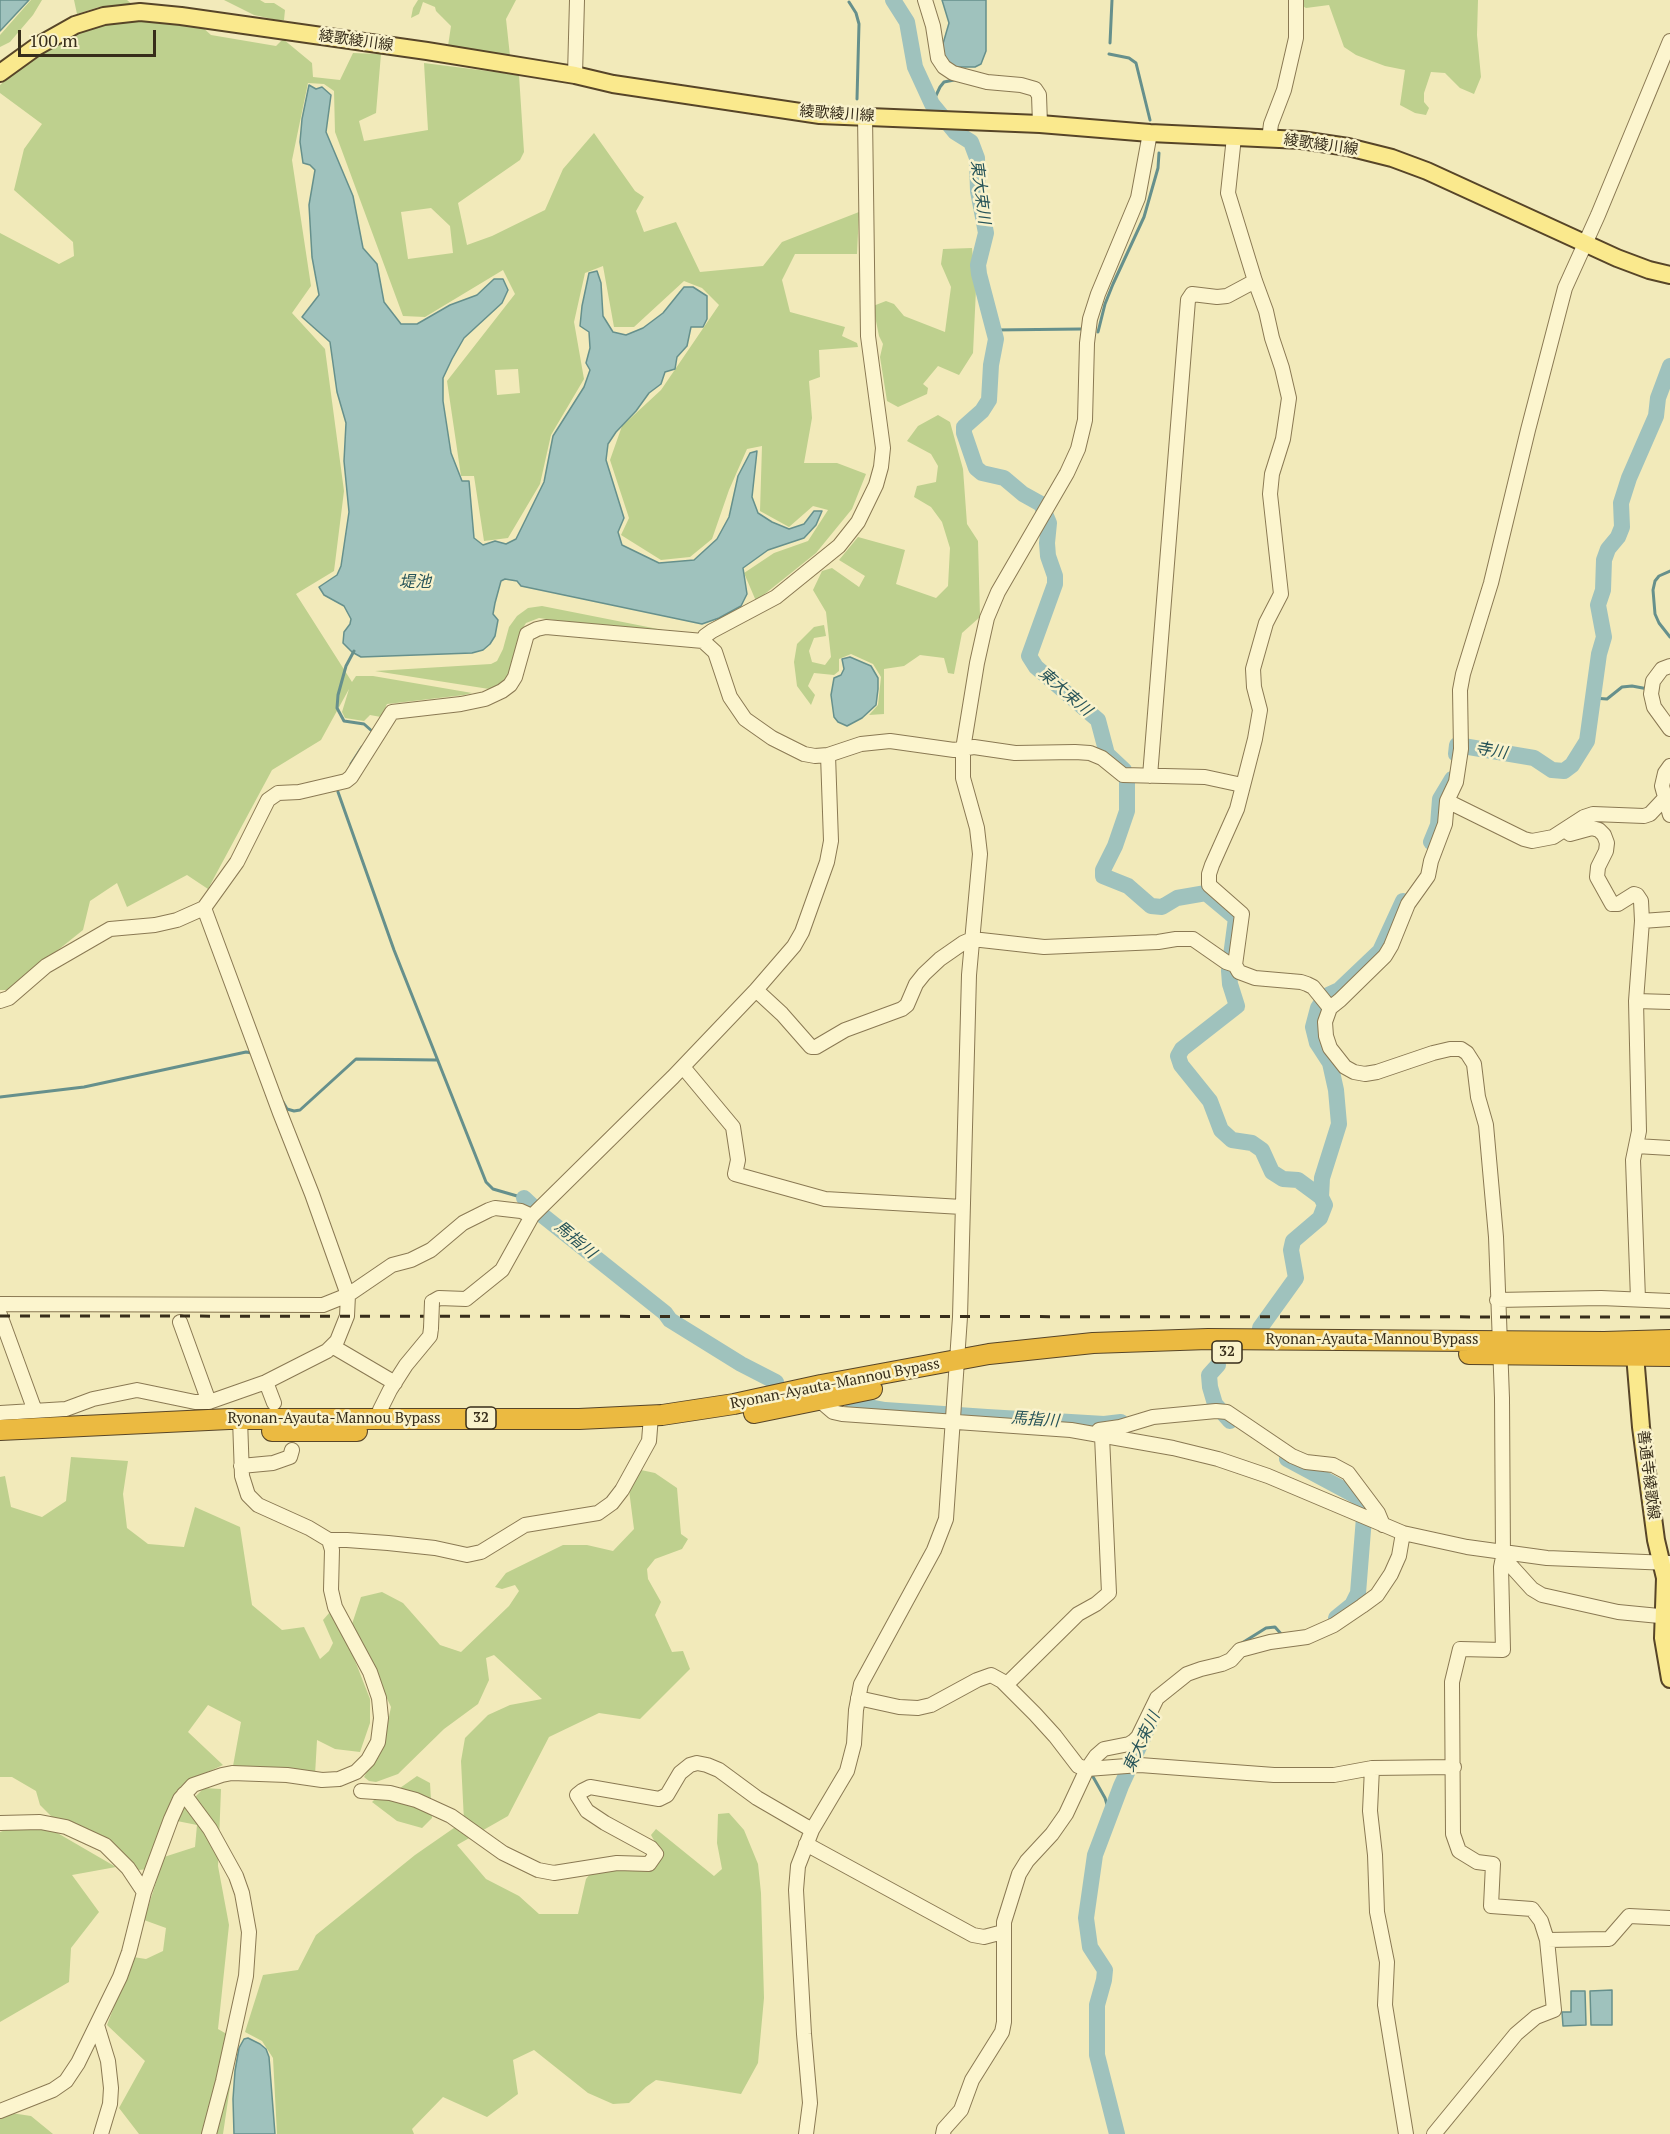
<!DOCTYPE html>
<html>
<head>
<meta charset="utf-8">
<style>
	body { margin:0 }
	#map { position:relative; width:1670px; height:2134px; overflow:hidden; background:#f2eaba; font-family:"PT Serif",serif }
	canvas { display:block }
	.scale { position:absolute; left:18px; top:30px; width:138px; height:27px; box-sizing:border-box; border:3px solid #372d1a; border-top:0; padding-left:8px; font-size:18px; line-height:21px; white-space:nowrap; color:#372d1a; -webkit-text-stroke:4px #f9f2cb; paint-order:stroke }
</style>
</head>
<body>
<div id="map">
<canvas width="1670" height="2134"></canvas>
<div class="scale">100 m</div>
</div>
<script>
const ctx = document.querySelector('canvas').getContext('2d');
ctx.lineJoin = 'round';
function fill(path, color) { ctx.fillStyle = color; ctx.fill(path, 'evenodd'); }
const toPath = rows => new Path2D(rows.map(r => 'M' + r).join(''));
function strokePath(path, color, width, dash) { ctx.strokeStyle = color; ctx.lineWidth = width; ctx.lineCap = dash ? 'butt' : 'round'; ctx.setLineDash(dash || []); ctx.stroke(path); }
function write(font, color, halo, rows, align = 'center') {
  ctx.font = font + ' "PT Serif","Noto Sans JP",serif'; ctx.lineWidth = 5; ctx.setLineDash([]); ctx.textBaseline = 'middle'; ctx.strokeStyle = halo; ctx.fillStyle = color; for (const [text, x, y, turn = 0] of rows) {
    ctx.save(); ctx.translate(x, y); ctx.rotate((+turn || 0) * Math.PI / 180); ctx.textAlign = isNaN(turn) ? turn : align; if (halo) ctx.strokeText(text, 0, 0); ctx.fillText(text, 0, 0); ctx.restore();
  }
}
const green = toPath([
	[31,0,42,0,33,15,10,42,0,47,0,35],
	[74,0,127,0,133,5,99,7,77,14],
	[224,0,260,0,265,3,274,3,285,10,284,20,277,20,254,15],
	[418,0,516,0,506,19,510,56,448,46,451,26,436,11,435,7,423,2,419,14,411,18,413,8],
	[1299,0,1478,0,1477,35,1481,77,1474,94,1460,88,1445,73,1431,72,1424,93,1424,102,1429,108,1426,115,1415,113,1400,105,1405,70,1385,66,1356,55,1344,47,1329,5,1306,8,1301,5],
	[129,18,200,25,211,35,276,46,283,39,312,63,313,77,340,80,353,53,381,54,376,113,359,121,364,141,428,130,424,63,519,75,524,152,520,160,458,203,467,245,492,236,545,210,563,169,594,133,635,191,644,197,636,211,644,232,676,222,700,272,763,266,782,242,859,212,857,254,795,254,782,280,790,312,845,327,842,336,857,343,858,347,819,350,820,377,809,381,812,418,804,463,837,463,866,474,852,509,816,553,756,601,744,573,774,553,808,541,828,510,813,506,789,527,760,511,762,446,747,449,729,490,712,539,690,557,661,560,621,535,629,518,610,460,622,426,661,390,719,305,702,288,684,281,634,327,614,327,603,266,585,273,574,322,584,379,551,435,540,484,508,538,484,541,474,476,461,476,447,381,515,294,503,270,425,317,403,316,335,132,334,91,324,84,308,83,292,160,311,286,292,313,325,349,344,491,334,571,296,594,352,682,356,676,373,676,472,693,464,695,387,704,381,717,370,715,364,721,345,718,342,712,349,689,321,740,272,770,208,889,187,875,127,907,117,883,90,901,83,930,8,990,0,990,0,233,59,264,74,256,73,242,14,190,24,149,42,124,0,93,0,85,16,71,62,42,104,22],
	[431,208,450,226,453,253,408,259,401,212],
	[518,369,520,393,497,395,495,370],
	[972,248,976,289,973,353,959,375,938,366,923,384,928,388,927,394,898,407,887,401,880,357,883,344,879,336,873,306,886,301,894,304,904,316,945,332,951,287,941,264,943,249],
	[938,415,950,422,963,469,967,524,978,541,980,617,962,633,954,674,948,673,944,658,920,655,904,666,884,669,884,714,869,715,878,705,881,677,873,664,851,654,839,659,839,671,834,675,814,673,808,686,815,695,811,705,797,686,794,662,797,644,814,627,824,625,826,636,814,638,809,651,812,662,825,665,831,657,826,612,813,590,822,571,832,568,859,587,865,576,839,560,858,537,905,550,896,584,936,598,948,586,950,548,942,522,931,507,914,497,917,486,936,482,938,466,931,454,907,441,918,426],
	[542,606,663,630,620,629,539,618,526,623,521,631,510,675,505,682,498,687,489,689,375,671,491,664,497,661,503,649,509,627,517,616,528,608],
	[71,1457,128,1461,123,1494,127,1528,148,1544,184,1547,195,1507,240,1527,252,1605,282,1630,304,1627,320,1659,329,1651,333,1643,323,1620,330,1612,352,1653,370,1699,370,1723,360,1752,335,1749,317,1740,315,1775,233,1766,241,1722,208,1705,188,1732,223,1765,188,1781,169,1807,148,1869,139,1870,93,1835,56,1821,40,1805,36,1791,12,1777,0,1777,0,1477,5,1476,11,1507,42,1517,66,1501],
	[641,1470,655,1473,677,1488,681,1534,688,1539,682,1549,655,1559,647,1569,648,1579,661,1602,655,1615,672,1652,683,1651,690,1669,640,1719,599,1713,549,1737,508,1816,457,1845,486,1879,519,1896,539,1914,578,1914,586,1879,602,1859,645,1857,656,1844,651,1835,656,1829,714,1876,722,1869,717,1843,718,1814,729,1813,744,1830,758,1864,761,1893,764,1998,758,2063,741,2094,656,2080,646,2087,629,2103,613,2104,588,2093,534,2050,513,2060,518,2094,487,2117,443,2097,412,2129,414,2134,277,2134,273,2058,262,2041,245,2032,263,1975,298,1970,316,1935,415,1855,464,1821,461,1761,465,1738,488,1715,510,1705,542,1699,494,1655,486,1658,489,1680,478,1704,444,1729,398,1774,376,1782,369,1781,364,1777,384,1741,391,1707,352,1624,361,1597,382,1592,403,1603,440,1645,461,1652,509,1606,519,1591,515,1585,502,1589,495,1587,506,1573,563,1545,587,1545,613,1551,634,1529,629,1490],
	[417,1776,430,1783,432,1818,422,1828,397,1821,372,1802,377,1797,400,1788],
	[204,1788,221,1789,218,1866,229,1925,218,2029,237,2040,223,2134,139,2134,119,2108,145,2061,107,2025,133,1957,146,1959,163,1951,166,1928,144,1920,164,1857,195,1847,197,1825,177,1821,182,1810],
	[15,1827,54,1831,116,1867,72,1875,99,1912,71,1948,69,1982,0,2022,0,1832],
	[11,2113,31,2116,53,2134,0,2134,0,2117]
]);
const water = toPath([
	[0,0,29,0,0,31,0,0],
	[942,0,986,0,986,51,981,64,975,67,951,67,940,54,949,23,942,0],
	[309,85,316,89,322,87,331,95,326,132,353,196,363,248,377,264,384,302,401,324,417,324,450,305,477,295,494,279,503,279,508,290,502,303,464,338,452,359,443,378,443,401,451,453,462,481,469,481,474,538,483,545,495,541,506,544,516,539,544,482,553,436,584,387,590,370,586,363,590,348,589,332,580,326,582,306,589,273,597,271,601,283,603,316,613,332,626,335,643,328,663,313,684,287,693,287,707,296,707,319,703,327,691,327,687,346,677,357,675,369,665,372,661,384,649,393,636,411,616,432,608,444,606,460,624,518,618,532,622,545,659,563,694,560,717,539,729,517,738,476,750,453,757,451,752,497,758,513,772,522,789,529,804,524,814,511,822,511,816,525,804,538,768,550,743,568,747,594,741,606,719,618,702,624,521,586,517,581,505,579,501,581,495,603,493,614,498,620,495,636,490,644,483,650,472,653,361,657,352,652,343,643,344,632,350,624,351,619,344,606,324,595,319,587,337,575,341,566,349,512,344,461,346,423,337,392,330,342,302,317,319,295,312,257,309,205,315,170,310,165,303,163,300,142,302,119,309,85],
	[850,657,871,666,878,678,878,689,876,705,862,718,847,726,838,722,834,717,831,695,834,678,841,675,844,669,842,659,850,657],
	[1612,1990,1612,2025,1591,2025,1590,1991,1612,1990],
	[1571,1991,1585,1991,1586,2025,1563,2026,1562,2012,1571,2012,1571,1991],
	[248,2038,260,2044,266,2049,269,2057,275,2134,234,2134,233,2099,235,2071,239,2048,244,2039,248,2038]
]);
const stream = toPath([
	[849,2,856,13,859,24,857,99],
	[1110,43,1112,0],
	[1109,54,1129,58,1136,63,1150,120],
	[932,104,940,87,944,82,954,80],
	[994,330,1081,329],
	[1098,332,1105,304,1113,284,1144,217,1158,168,1159,153],
	[1670,571,1659,576,1655,581,1653,590,1655,614,1659,623,1670,637],
	[354,651,346,666,338,695,337,708,344,721,364,724,373,732,371,734],
	[1593,698,1607,699,1622,687,1632,686,1648,689],
	[351,764,362,747],
	[338,792,394,950,486,1182,493,1189,524,1198],
	[0,1097,84,1087,246,1052,252,1053],
	[283,1102,287,1109,294,1111,300,1110,356,1059,437,1060],
	[1242,1643,1266,1628,1275,1627,1282,1635],
	[1092,1775,1105,1798,1110,1814]
]);
const river = toPath([
	[893,0,907,22,915,67,932,104,955,132,971,142,977,158,978,191,986,233,978,265,979,274,996,339,991,365,989,400,982,411,964,427,964,433,976,468,982,473,1004,478,1023,494,1041,504,1049,523,1047,543,1048,556,1055,576,1055,584,1029,656,1036,667,1098,720,1107,754,1124,770,1127,780,1127,811,1115,846,1103,870,1103,876,1128,886,1151,906,1162,907,1177,898,1206,893,1236,918,1229,971,1230,984,1237,1006,1182,1049,1178,1056,1181,1065,1210,1101,1221,1130,1232,1140,1252,1143,1262,1150,1272,1172,1283,1179,1298,1180,1321,1197,1325,1205,1320,1218,1293,1241,1291,1250,1296,1278,1260,1328],
	[1456,754,1457,745,1534,758,1552,770,1564,771,1572,765,1587,741,1599,654,1604,637,1598,605,1603,590,1604,560,1608,549,1618,537,1622,527,1621,503,1629,478,1656,416,1658,398,1670,366],
	[1431,842,1438,825,1440,799,1452,779],
	[1321,1197,1322,1178,1339,1124,1336,1090,1330,1063,1317,1043,1313,1027,1318,1008,1326,996,1339,990,1380,951,1403,901],
	[524,1198,542,1215,665,1313,670,1320,741,1364,776,1382],
	[1218,1365,1209,1375,1210,1387,1215,1404,1230,1421],
	[853,1404,885,1410,987,1417,1104,1424,1121,1422],
	[1287,1459,1356,1496,1365,1505,1358,1593,1352,1605,1336,1618],
	[1117,2134,1097,2055,1097,2005,1104,1980,1105,1970,1090,1947,1086,1918,1095,1855,1121,1786,1149,1725]
]);
const minor = toPath([
	[925,0,933,26,938,58,944,67,953,73,987,82,1021,85,1035,89,1039,95,1040,124],
	[1670,41,1598,215,1565,288,1528,430,1491,583,1463,674,1460,690,1461,749,1456,782,1447,801,1445,824,1431,861,1428,876,1408,904,1391,946,1385,956,1340,1000,1330,1008,1325,1022,1326,1036,1330,1048,1345,1067,1354,1072,1365,1074,1377,1072,1433,1053,1450,1049,1461,1049,1467,1053,1474,1064,1478,1097,1486,1125,1496,1237,1502,1398,1503,1557,1501,1567,1503,1650,1460,1649,1452,1682,1453,1834,1459,1851,1477,1862,1493,1864,1491,1906,1532,1909,1541,1921,1547,1940,1609,1939,1629,1916,1670,1918],
	[575,75,577,0],
	[1234,137,1228,193,1255,281,1266,311,1272,338,1282,368,1289,398,1283,439,1272,474,1270,494,1281,594,1266,623,1253,669,1254,687,1260,710,1255,739,1237,809,1212,865,1209,874,1209,885,1242,914,1235,965,1239,972,1255,978,1301,982,1307,984,1313,987,1330,1008],
	[1269,139,1271,124,1284,90,1296,38,1296,0],
	[703,641,705,636,712,631,776,597,839,546,858,522,876,485,881,467,883,448,868,336,865,116],
	[1670,666,1662,669,1653,681,1651,694,1654,707,1670,729],
	[1670,766,1665,773,1662,786,1670,815],
	[1150,776,1188,300,1192,294,1217,297,1227,296,1255,281],
	[1447,801,1524,839,1532,841,1553,837,1584,817,1593,814,1644,816,1650,814,1665,798],
	[1565,830,1570,834,1592,828,1599,830,1604,835,1607,843,1606,851,1598,867,1597,877,1612,904,1618,904,1634,894,1637,895,1641,901,1642,921],
	[756,990,782,1014,811,1047,816,1047,845,1030,902,1009,907,1005,916,984,924,974,940,959,963,943,972,939,1044,947,1158,942,1176,939,1193,939,1226,962,1235,965],
	[0,1001,9,998,46,966,110,929,155,925,177,920,204,908,237,862,268,800,278,793,299,792,346,781,351,777,392,712,461,704,485,699,502,691,510,685,515,677,527,634,537,629,546,627,703,641,715,652,730,697,745,719,772,738,804,754,815,756,828,755,861,744,890,741,954,750,974,747,1015,753,1075,752,1090,753,1102,758,1123,775,1205,777,1242,785],
	[1636,1001,1642,921,1670,919],
	[683,1067,733,1127,738,1160,735,1174,825,1199,962,1207],
	[1636,1146,1670,1148],
	[1638,1299,1633,1160,1639,1131,1636,1001,1670,1002],
	[1497,1300,1601,1298,1670,1301],
	[432,1302,439,1298,466,1299,502,1270,532,1216,673,1077,756,990,794,946,802,932,827,862,831,841,828,755],
	[0,1304,323,1305,348,1295,392,1265,411,1260,431,1250,463,1223,489,1210,495,1208,521,1211,532,1216],
	[0,1315,35,1411],
	[180,1322,209,1402,266,1382,327,1351,337,1341,347,1316,348,1295,312,1194,280,1113,204,908],
	[332,1346,395,1383],
	[266,1382,274,1403],
	[819,1400,833,1412,842,1414,1071,1430,1173,1448,1218,1459,1268,1476,1403,1533,1467,1547,1547,1558,1670,1563],
	[0,1413,66,1409,93,1399,137,1390,195,1402,209,1402],
	[378,1418,380,1410,390,1390,406,1365,430,1336,431,1328],
	[1099,1430,1120,1427,1153,1417,1216,1411,1227,1412,1292,1456,1306,1462,1333,1465,1348,1473,1378,1513,1383,1525],
	[241,1466,273,1463,290,1457,292,1450],
	[329,1540,347,1540,388,1543,435,1548,467,1555,481,1552,525,1525,598,1513,612,1503,622,1490,649,1441,651,1416],
	[1503,1557,1532,1589,1542,1595,1618,1612,1670,1617],
	[1006,1685,1078,1614,1096,1604,1109,1593,1102,1436],
	[858,1698,899,1707,918,1708,931,1705,977,1680,991,1675,1002,1681,1035,1714,1055,1736,1078,1766,1087,1769,1140,1765,1274,1775,1334,1775,1372,1768,1454,1767],
	[1372,1768,1370,1811,1375,1855,1377,1912,1387,1962,1385,2005,1406,2134],
	[361,1791,390,1793,416,1800,451,1816,503,1853,538,1870,554,1873,617,1863,649,1864,656,1854,651,1848,605,1823,587,1811,577,1795,582,1791,590,1787,659,1799,667,1795,680,1773,690,1765,697,1763,707,1765,719,1770,757,1798,812,1830],
	[184,1794,210,1829,236,1876,242,1893,249,1932,246,1976,223,2081,209,2134],
	[0,1823,40,1822,66,1827,105,1845,128,1868,144,1892],
	[806,1844,973,1935,984,1937,1003,1932],
	[97,2025,108,2061,111,2088,110,2104,101,2134],
	[0,2111,53,2090,66,2081,78,2063,120,1977,129,1952,144,1892,171,1819,180,1799,193,1785,222,1775,232,1773,287,1775,322,1780,339,1779,356,1772,368,1760,378,1742,381,1718,379,1698,370,1672,335,1607,331,1590,332,1550,329,1540,309,1528,258,1505,248,1495,242,1476,240,1419],
	[806,2134,810,2103,804,2034,796,1890,798,1866,812,1830,847,1771,854,1744,856,1710,861,1684,934,1550,946,1519,960,1317,969,975,980,854,977,828,963,778,963,749,977,663,987,618,998,592,1067,473,1078,449,1085,420,1087,343,1090,319,1098,294,1138,198,1150,133],
	[943,2134,944,2129,961,2110,972,2080,1002,2032,1004,2022,1004,1922,1019,1874,1027,1861,1052,1834,1066,1814,1087,1769,1096,1756,1104,1749,1129,1744,1134,1741,1138,1737,1157,1698,1187,1674,1201,1669,1222,1664,1231,1660,1240,1650,1270,1642,1307,1637,1334,1625,1362,1606,1377,1595,1391,1574,1399,1556,1403,1533],
	[1434,2134,1516,2034,1536,2017,1554,2010,1547,1940]
]);
const major = toPath([
	[0,73,36,47,75,25,104,16,140,12,181,16,427,51,575,75,613,84,820,115,1040,124,1150,133,1301,140,1348,147,1392,158,1427,171,1617,258,1649,270,1670,275],
	[1634,1343,1641,1427,1656,1540,1665,1578,1663,1638,1670,1679]
]);
const highway = toPath([
	[1469,1354,1670,1356],
	[754,1413,872,1389],
	[0,1430,229,1419,579,1419,662,1415,734,1404,821,1385,989,1354,1093,1343,1208,1339,1604,1342,1670,1340],
	[272,1431,357,1431]
]);
const rail = toPath([
	[0,1316,1670,1317]
]);
const minorBridge = toPath([
	[431,1328,432,1302]
]);
const shields = [
	[1227,1352,30],
	[481,1418,30]
];
const shieldNames = [
	["32",1227,1352],
	["32",481,1418]
];
const streetNames = [
	["綾歌綾川線",356,41,8],
	["綾歌綾川線",837,114,4],
	["綾歌綾川線",1321,145,8],
	["Ryonan-Ayauta-Mannou Bypass",1372,1340],
	["Ryonan-Ayauta-Mannou Bypass",835,1384,-11],
	["Ryonan-Ayauta-Mannou Bypass",334,1419],
	["善通寺綾歌線",1648,1475,83]
];
const waterNames = [
	["東大束川",980,192,83],
	["堤池",415,582],
	["東大束川",1065,692,41],
	["寺川",1491,751,10],
	["馬指川",575,1240,40],
	["馬指川",1035,1420,4],
	["東大束川",1142,1742,-65]
];
fill(green, '#bed08e');
fill(water, '#9fc2bd');
strokePath(water, '#66908c', 1.5);
strokePath(stream, '#66908c', 3);
strokePath(river, '#9fc2bd', 16);
strokePath(minor, '#8a7953', 16);
strokePath(major, '#574528', 20);
strokePath(highway, '#574528', 22);
strokePath(minor, '#fcf5ce', 14);
strokePath(major, '#fae98d', 16);
strokePath(highway, '#ebba41', 20);
strokePath(rail, '#372d1a', 3, [10, 10]);
strokePath(minorBridge, '#8a7953', 16, []);
strokePath(minorBridge, '#fcf5ce', 14);
for (const [x, y, w] of shields) { const box = new Path2D(); box.roundRect(x - w / 2, y - 11, w, 22, 4.5); ctx.fillStyle = '#f9f2cb'; ctx.fill(box); strokePath(box, '#372d1a', 1.5); }
write('bold 14px', '#372d1a', null, shieldNames);
write('15px', '#372d1a', '#f9f2cb', streetNames);
write('italic 16px', '#275459', '#f9f2cb', waterNames);
</script>
</body>
</html>
